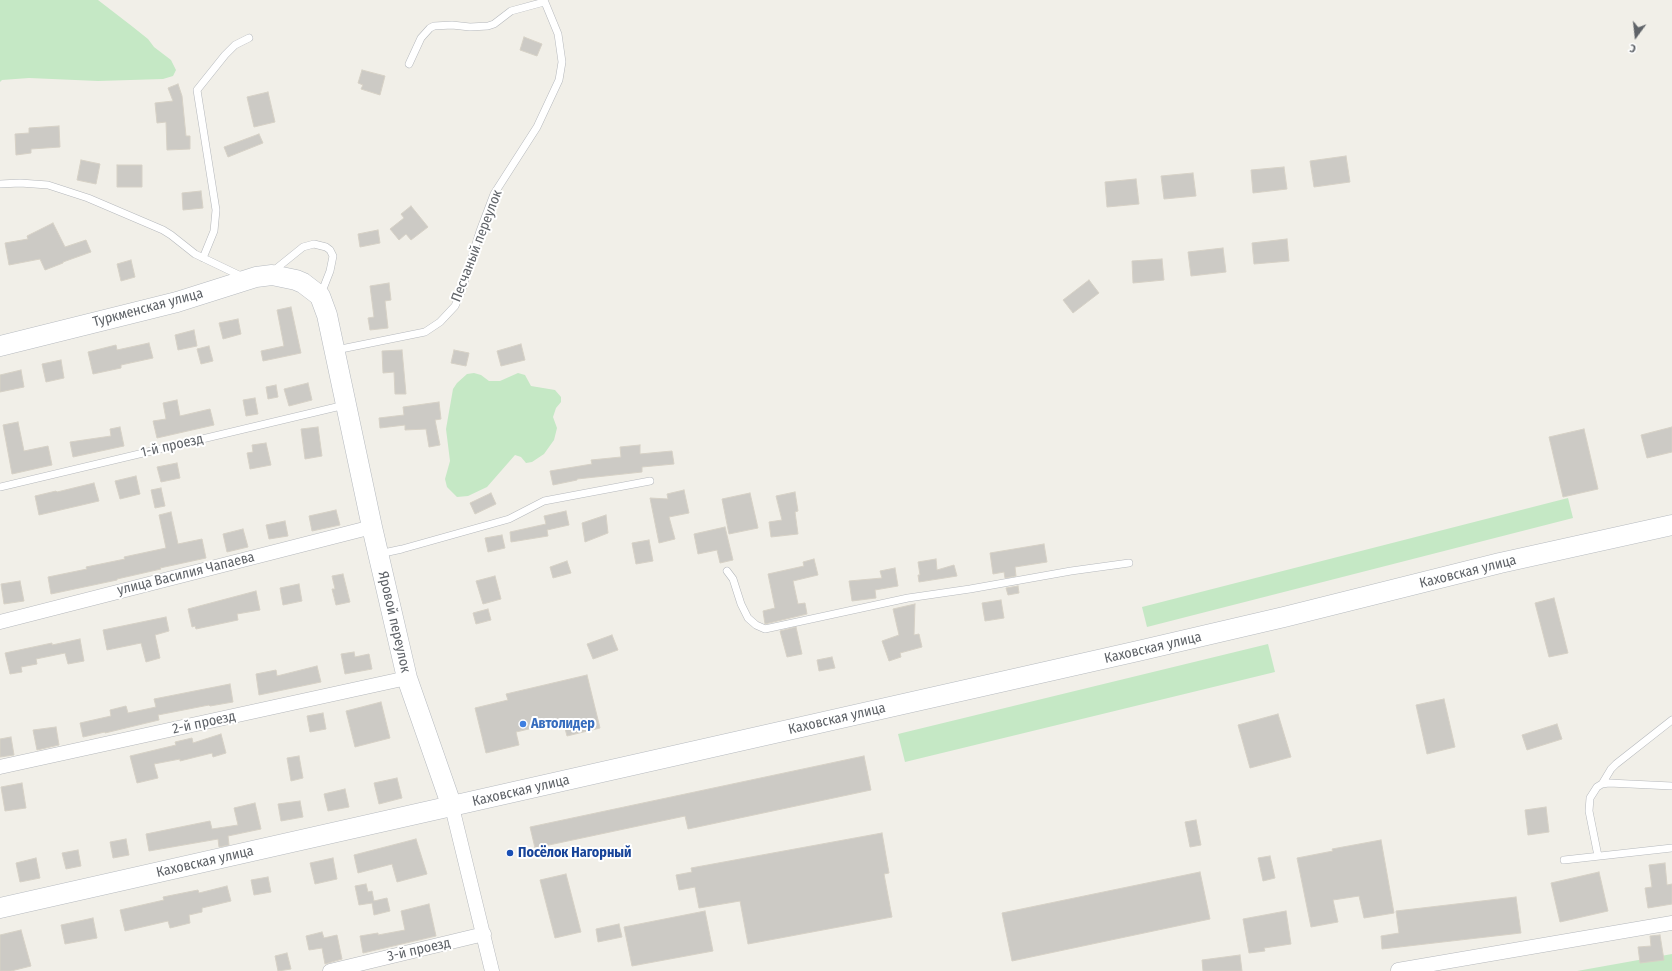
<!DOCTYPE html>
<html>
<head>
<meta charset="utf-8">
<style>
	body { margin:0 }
	#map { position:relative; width:1672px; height:971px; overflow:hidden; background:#f1efe8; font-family:"Fira Sans Condensed",sans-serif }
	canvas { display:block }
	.north { position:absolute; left:1616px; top:16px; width:40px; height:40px; -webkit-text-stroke:3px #fff; paint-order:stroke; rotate:195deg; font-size:11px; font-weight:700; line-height:16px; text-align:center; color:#5f6368 }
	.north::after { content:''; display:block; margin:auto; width:14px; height:18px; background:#5f6368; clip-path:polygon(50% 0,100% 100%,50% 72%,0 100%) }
</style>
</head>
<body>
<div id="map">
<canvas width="1672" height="971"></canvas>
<div class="north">С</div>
</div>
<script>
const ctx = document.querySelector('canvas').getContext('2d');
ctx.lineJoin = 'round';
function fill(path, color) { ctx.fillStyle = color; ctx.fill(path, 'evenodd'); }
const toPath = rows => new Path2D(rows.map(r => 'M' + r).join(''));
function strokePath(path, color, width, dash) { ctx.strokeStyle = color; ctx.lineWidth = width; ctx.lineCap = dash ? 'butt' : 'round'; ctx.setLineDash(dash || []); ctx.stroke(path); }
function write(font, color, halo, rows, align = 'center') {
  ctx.font = font + ' "Fira Sans Condensed",sans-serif'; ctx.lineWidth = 4; ctx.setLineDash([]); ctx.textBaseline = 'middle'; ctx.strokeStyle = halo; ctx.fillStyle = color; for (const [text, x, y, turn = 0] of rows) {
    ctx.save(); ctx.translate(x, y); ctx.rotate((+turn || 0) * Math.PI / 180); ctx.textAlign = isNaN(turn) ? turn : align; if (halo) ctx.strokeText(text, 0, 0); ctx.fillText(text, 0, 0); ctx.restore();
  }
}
const green = toPath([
	[0,0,98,0,133,27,148,39,154,47,171,60,176,70,173,76,163,79,98,81,29,78,2,80,0,82],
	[474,373,481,375,489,381,500,381,518,373,525,375,531,386,555,390,561,397,561,402,556,408,553,417,557,428,554,440,544,454,532,462,526,463,521,457,515,455,487,487,468,496,457,497,447,487,445,479,450,461,446,429,453,389,457,383,467,374],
	[1568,498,1573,518,1147,627,1142,607],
	[1268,644,1275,672,905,762,898,734],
	[1672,954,1672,971,1577,971]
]);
const building = toPath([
	[524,37,542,44,537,56,520,50,524,37],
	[362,70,385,76,380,95,361,89,363,85,358,83,362,70],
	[178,84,182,96,186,136,190,136,190,149,167,150,166,122,157,123,155,103,173,101,168,88,178,84],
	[268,92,275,122,254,127,247,97,268,92],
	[59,126,60,147,31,149,31,153,16,155,15,134,29,133,29,128,59,126],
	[259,134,263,143,228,157,224,147,259,134],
	[1346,156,1350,182,1314,187,1310,161,1346,156],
	[81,160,100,164,96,184,77,180,81,160],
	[117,165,142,165,142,187,117,187,117,165],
	[1284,167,1287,189,1253,193,1251,170,1284,167],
	[1193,173,1196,196,1164,199,1161,176,1193,173],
	[1136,179,1139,204,1107,207,1105,182,1136,179],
	[201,191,203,208,183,210,182,193,201,191],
	[411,206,428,227,411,240,406,234,399,240,390,229,404,218,401,214,411,206],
	[53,223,65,247,86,240,91,252,63,262,63,263,45,270,40,259,9,265,5,243,28,239,27,236,53,223],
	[378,230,380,243,360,247,358,234,378,230],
	[1287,239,1289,261,1254,264,1252,243,1287,239],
	[1223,248,1226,272,1191,276,1188,252,1223,248],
	[1162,259,1164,280,1133,283,1132,261,1162,259],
	[131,260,135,277,121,281,117,264,131,260],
	[1089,280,1099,293,1073,313,1063,300,1089,280],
	[389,283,391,300,385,301,388,328,370,330,368,318,374,317,370,286,389,283],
	[291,307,301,353,263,361,261,351,284,346,277,310,291,307],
	[238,319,241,334,223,339,219,323,238,319],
	[194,330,197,346,178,350,175,335,194,330],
	[149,343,153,358,121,365,121,368,93,374,88,352,116,345,117,350,149,343],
	[521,344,525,360,501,366,497,351,521,344],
	[209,346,213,361,201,364,197,349,209,346],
	[402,350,406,394,395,394,394,372,383,373,382,351,402,350],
	[454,350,469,353,466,366,451,363,454,350],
	[61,360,64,378,46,382,42,364,61,360],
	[21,370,24,387,0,392,0,375,21,370],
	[308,383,312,400,289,406,284,389,308,383],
	[276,385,278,397,268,399,266,387,276,385],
	[255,398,258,414,246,416,243,400,255,398],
	[177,400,180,416,210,409,214,425,157,438,153,421,166,419,163,403,177,400],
	[439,402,441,419,435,420,440,445,429,447,426,429,405,430,405,425,380,428,379,418,404,415,403,407,439,402],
	[18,422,24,451,48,446,52,465,12,474,3,425,18,422],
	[120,427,124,446,73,457,70,442,111,436,110,429,120,427],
	[318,427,322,456,305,459,301,429,318,427],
	[1672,427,1672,452,1647,458,1641,435,1672,427],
	[1584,429,1598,489,1563,497,1549,437,1584,429],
	[266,443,271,465,250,469,247,453,253,452,252,445,266,443],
	[640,445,640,454,672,451,674,464,642,467,642,472,577,479,577,480,553,485,550,471,592,464,591,460,621,457,620,447,640,445],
	[177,463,180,478,161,482,157,467,177,463],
	[136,476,140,494,120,499,115,481,136,476],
	[94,483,99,501,39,515,35,496,56,491,57,492,94,483],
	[161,488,165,506,155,508,151,490,161,488],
	[684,490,689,513,669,517,675,539,659,543,650,498,668,499,667,494,684,490],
	[795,492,798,511,795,512,798,534,771,537,769,522,782,520,776,496,795,492],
	[491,493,496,504,475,514,470,503,491,493],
	[750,493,758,528,729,534,722,499,750,493],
	[336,510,340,525,312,531,309,516,336,510],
	[566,511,569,525,547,530,548,536,511,542,510,532,546,524,544,516,566,511],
	[171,512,178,544,202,539,206,558,160,568,161,569,117,579,117,580,51,594,48,577,87,569,86,567,125,559,124,557,166,548,159,515,171,512],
	[606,515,608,533,585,542,582,523,606,515],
	[285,521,288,536,269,539,266,525,285,521],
	[725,527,733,560,720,563,717,550,698,554,694,534,725,527],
	[243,529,248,547,227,552,223,534,243,529],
	[502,535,505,548,488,552,485,538,502,535],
	[649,540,653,561,636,564,632,543,649,540],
	[1044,544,1047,562,1015,567,1016,576,1005,578,1004,572,993,574,990,553,1044,544],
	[814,559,818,575,793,581,798,604,805,603,807,614,765,624,763,611,775,608,768,574,804,566,803,562,814,559],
	[936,559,937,570,954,565,957,576,919,582,918,575,920,575,918,562,936,559],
	[567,561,571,573,553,578,550,567,567,561],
	[895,568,898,586,875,590,876,598,852,601,849,581,882,578,880,571,895,568],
	[343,574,350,602,336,605,332,589,335,589,332,576,343,574],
	[495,576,501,599,483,604,476,581,495,576],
	[20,581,24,601,4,604,1,584,20,581],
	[299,584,302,601,283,605,280,588,299,584],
	[1018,586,1019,593,1008,595,1006,588,1018,586],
	[256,591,260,610,237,614,238,620,196,629,195,626,192,627,188,609,256,591],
	[1554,598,1568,653,1549,657,1535,603,1554,598],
	[1001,600,1004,618,985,621,982,603,1001,600],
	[915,604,914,635,919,634,922,647,900,653,901,657,889,661,882,641,899,635,893,609,915,604],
	[488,609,491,620,476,624,473,613,488,609],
	[166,617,169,631,155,635,160,658,146,662,141,643,107,650,103,630,166,617],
	[796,627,802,654,787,657,780,631,796,627],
	[612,635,618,650,593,659,587,644,612,635],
	[80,639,84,661,68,664,65,653,36,659,37,664,21,667,22,672,10,674,5,653,52,643,52,645,80,639],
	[354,652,355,657,369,654,372,669,345,674,341,654,354,652],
	[832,657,835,668,819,671,817,660,832,657],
	[317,666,321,682,259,695,256,674,276,670,277,676,317,666],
	[587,675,600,728,567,736,563,721,516,732,519,745,486,753,475,708,508,700,506,694,587,675],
	[230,684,233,702,210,706,209,705,158,715,159,720,105,733,105,732,83,737,80,723,111,716,110,710,126,706,128,713,156,707,154,699,230,684],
	[1444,699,1455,747,1427,754,1416,705,1444,699],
	[381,702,390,738,355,747,346,711,381,702],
	[323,713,326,729,310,732,307,716,323,713],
	[1278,714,1291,757,1250,768,1238,725,1278,714],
	[1557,724,1562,739,1527,750,1522,735,1557,724],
	[56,727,59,745,37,750,33,730,56,727],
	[221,734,226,753,213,757,212,753,180,761,180,759,154,764,158,778,137,783,130,756,176,745,175,742,192,738,193,743,221,734],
	[11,737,14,755,0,757,0,739,11,737],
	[299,756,303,778,291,781,287,758,299,756],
	[864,756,871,790,688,829,685,816,535,848,530,827,864,756],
	[397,778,402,798,379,804,374,783,397,778],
	[22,783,26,808,5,811,1,787,22,783],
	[345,789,349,807,328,811,324,794,345,789],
	[300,801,303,817,281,821,278,804,300,801],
	[255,803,261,829,228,836,229,845,219,847,218,839,149,851,146,834,210,821,212,829,238,825,234,808,255,803],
	[1546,807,1549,832,1528,835,1525,810,1546,807],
	[1196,820,1201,845,1190,847,1185,822,1196,820],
	[882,833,889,873,884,874,892,917,748,944,740,901,699,908,695,887,679,890,676,875,692,872,691,868,882,833],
	[126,839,129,855,113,858,110,842,126,839],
	[416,839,427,874,397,882,392,864,358,873,354,855,416,839],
	[1381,840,1394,913,1364,918,1359,896,1333,900,1338,922,1311,927,1297,858,1333,851,1332,849,1381,840],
	[78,850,81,866,66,869,62,853,78,850],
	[1270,856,1275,878,1263,881,1258,858,1270,856],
	[36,858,40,878,20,882,16,863,36,858],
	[333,858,337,879,315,884,310,863,333,858],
	[1665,863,1667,885,1672,884,1672,904,1648,908,1645,888,1652,887,1649,865,1665,863],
	[1200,872,1210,919,1012,961,1002,913,1200,872],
	[1599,872,1608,911,1560,922,1551,883,1599,872],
	[566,874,581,932,555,938,540,880,566,874],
	[268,877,271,892,254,895,251,880,268,877],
	[366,884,368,892,372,891,374,901,387,898,390,911,374,915,372,903,359,905,355,886,366,884],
	[227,886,231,901,202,908,202,912,189,915,190,923,170,928,168,921,125,931,120,910,164,900,163,897,198,890,199,893,227,886],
	[1516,897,1521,933,1382,949,1381,936,1399,933,1396,911,1516,897],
	[429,904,436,936,363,953,360,936,378,933,378,935,405,930,401,911,429,904],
	[705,911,713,951,632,966,624,927,705,911],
	[1286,911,1291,944,1264,948,1265,951,1249,953,1243,919,1286,911],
	[93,918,97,938,65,944,61,925,93,918],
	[619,924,622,937,598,942,596,929,619,924],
	[21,930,31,966,11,971,0,971,0,935,21,930],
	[322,932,324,938,337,935,342,959,325,964,322,948,309,950,306,936,322,932],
	[1660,935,1664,960,1640,963,1638,947,1651,946,1650,936,1660,935],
	[287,953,291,969,278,971,275,956,287,953],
	[1240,955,1242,971,1203,971,1202,960,1240,955]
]);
const lane = toPath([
	[409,64,421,38,430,28,434,26,452,25,470,27,488,26,494,24,511,11,544,2],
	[0,184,20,183,48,185,88,198,163,230,171,235,195,254,243,277],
	[203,258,214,231,216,210,197,90,225,55,235,45,249,38],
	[272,272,303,247,314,244,326,247,330,250,333,256,330,271,321,294],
	[336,350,425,332,440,322,455,306,461,292,480,231,494,194,537,127,559,80,562,62,558,34,544,0],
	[0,487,345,405],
	[379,554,402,549,509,519,544,501,650,481],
	[727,571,733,579,741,604,748,618,756,625,765,629,908,598,970,589,1071,571,1129,563],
	[1602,784,1611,769,1616,764,1672,720],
	[1598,856,1589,811,1590,798,1597,787,1602,784,1609,783,1672,786],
	[1564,860,1672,848]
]);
const street = toPath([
	[0,622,372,527],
	[0,767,407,678],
	[452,807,492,971],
	[1398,970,1672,923],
	[330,971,484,934]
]);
const secondary = toPath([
	[0,346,177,302,256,277,272,275,296,280,303,283,320,296,327,315,372,527,407,678,452,807],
	[0,908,1138,651,1284,617,1500,563,1672,525]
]);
const markers = [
	[523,724,4,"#3f7fe0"],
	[510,853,4,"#1a4fb4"]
];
const streetNames = [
	["Песчаный переулок",477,246,-69],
	["Туркменская улица",148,308,-15],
	["1-й проезд",172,446,-13],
	["Каховская улица",1468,572,-14],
	["улица Василия Чапаева",186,574,-14],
	["Яровой переулок",394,622,77],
	["Каховская улица",1153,648,-13],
	["Каховская улица",837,719,-13],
	["2-й проезд",204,723,-12],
	["Каховская улица",521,791,-13],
	["Каховская улица",205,862,-13],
	["3-й проезд",419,950,-13]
];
const shopNames = [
	["Автолидер",531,724]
];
const transitNames = [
	["Посёлок Нагорный",518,853]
];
fill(green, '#c5e8c5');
fill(building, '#cccac5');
strokePath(building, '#d6d1c6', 1);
strokePath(lane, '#b5b8bc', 8);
strokePath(street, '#b5b8bc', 15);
strokePath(secondary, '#b6babf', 21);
strokePath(lane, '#fff', 7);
strokePath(street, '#fff', 14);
strokePath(secondary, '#fff', 20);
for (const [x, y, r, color] of markers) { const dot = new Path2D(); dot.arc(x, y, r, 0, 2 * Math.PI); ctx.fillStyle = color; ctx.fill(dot); strokePath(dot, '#fff', 1.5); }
write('14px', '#5f6368', '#fff', streetNames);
write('bold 14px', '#366cbe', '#fff', shopNames, 'left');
write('bold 14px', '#164399', '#fff', transitNames, 'left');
</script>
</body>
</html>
